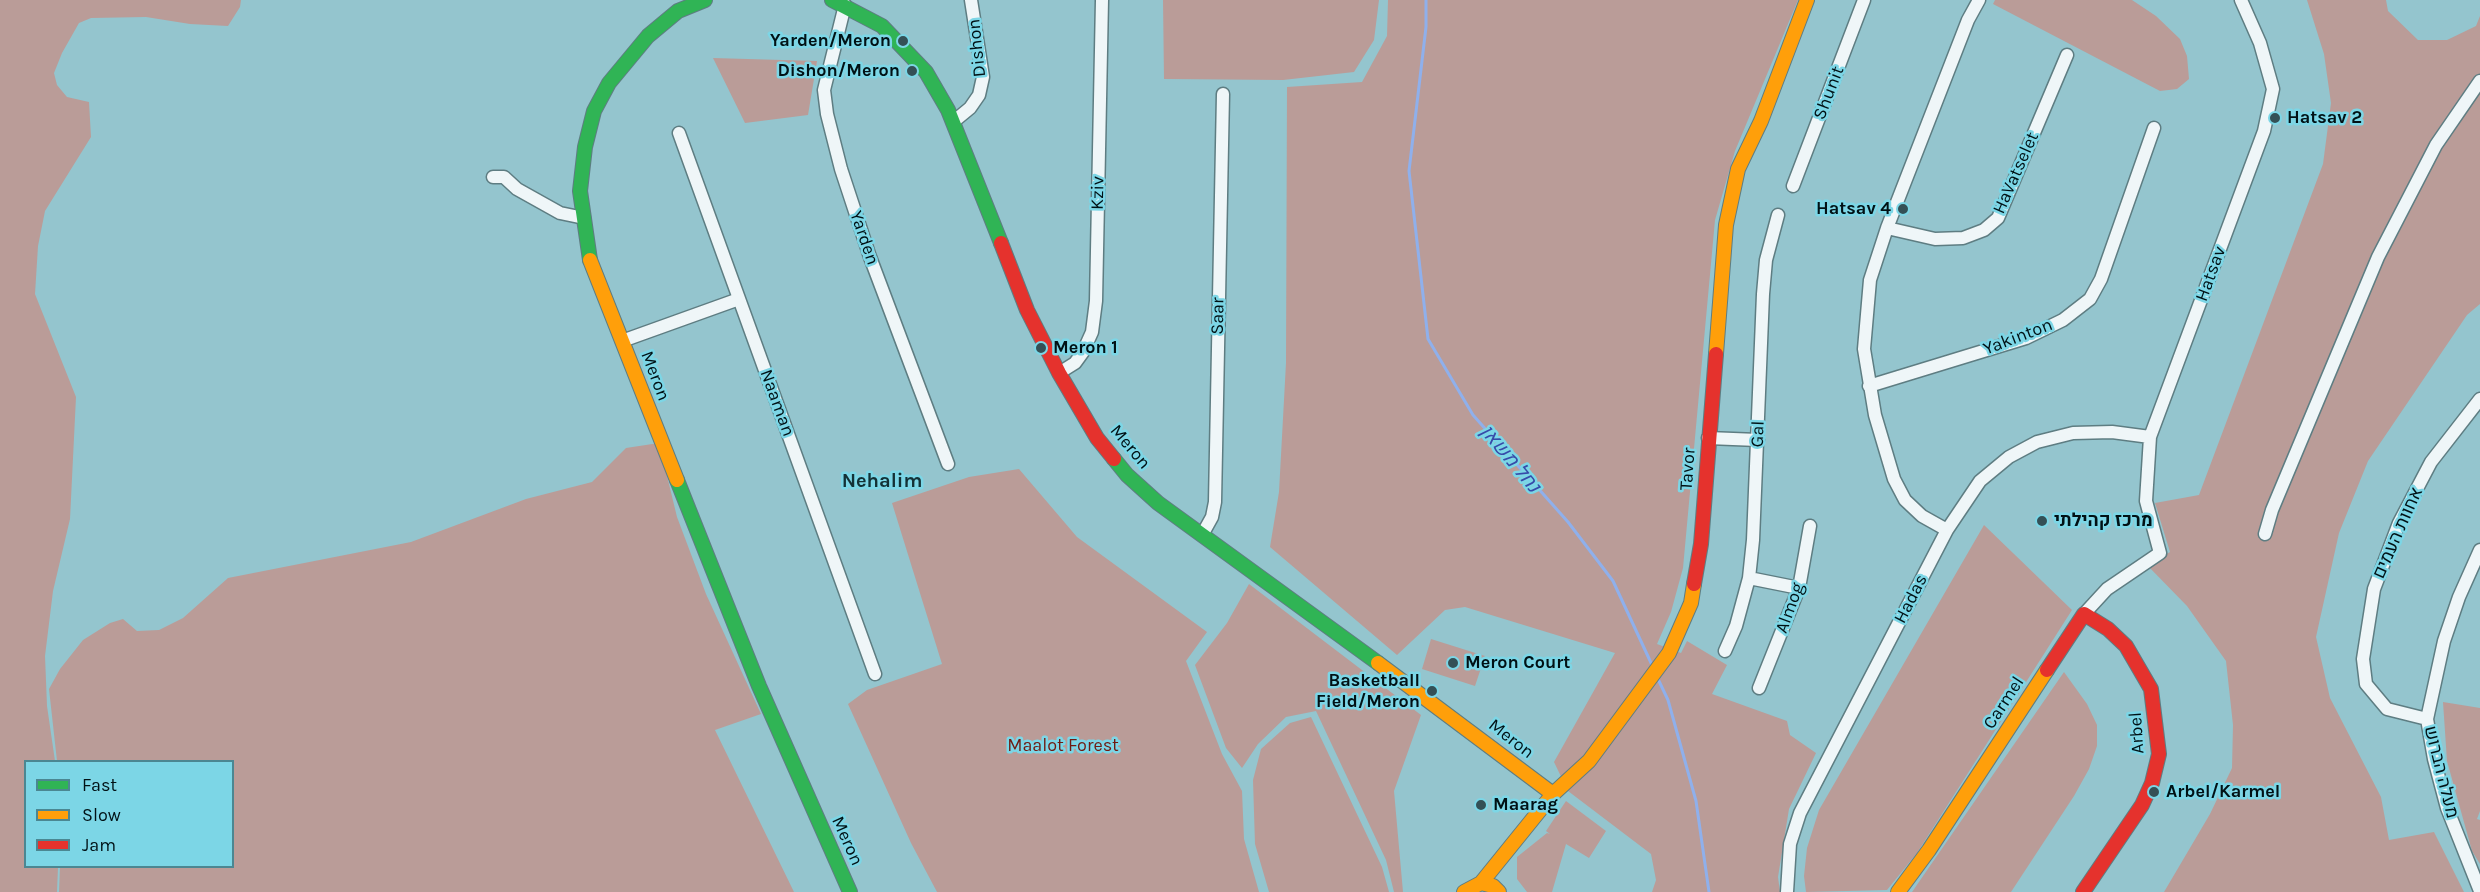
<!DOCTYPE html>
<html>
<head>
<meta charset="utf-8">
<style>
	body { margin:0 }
	#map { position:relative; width:2480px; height:892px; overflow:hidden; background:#94c5ce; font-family:Karla,sans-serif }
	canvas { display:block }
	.legend { position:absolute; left:24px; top:760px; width:210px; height:108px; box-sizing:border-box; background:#7cd6e6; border:2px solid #4b8792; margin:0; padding:8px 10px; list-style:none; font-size:18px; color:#011115 }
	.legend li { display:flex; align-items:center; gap:12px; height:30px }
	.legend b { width:30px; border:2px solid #4b8792 }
</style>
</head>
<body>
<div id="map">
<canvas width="2480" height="892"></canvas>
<ul class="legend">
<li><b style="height:8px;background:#30b455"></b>Fast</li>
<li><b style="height:8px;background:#ff9f0a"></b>Slow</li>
<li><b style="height:8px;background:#e5322d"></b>Jam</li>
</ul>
</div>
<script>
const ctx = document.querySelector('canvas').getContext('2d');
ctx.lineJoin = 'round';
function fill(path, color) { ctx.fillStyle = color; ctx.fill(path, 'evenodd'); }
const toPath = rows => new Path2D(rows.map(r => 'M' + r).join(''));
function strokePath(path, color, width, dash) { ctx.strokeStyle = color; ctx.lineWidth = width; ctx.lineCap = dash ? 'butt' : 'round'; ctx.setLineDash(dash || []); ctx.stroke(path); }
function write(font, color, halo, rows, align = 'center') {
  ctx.font = font + ' Karla,Heebo,sans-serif'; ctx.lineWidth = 5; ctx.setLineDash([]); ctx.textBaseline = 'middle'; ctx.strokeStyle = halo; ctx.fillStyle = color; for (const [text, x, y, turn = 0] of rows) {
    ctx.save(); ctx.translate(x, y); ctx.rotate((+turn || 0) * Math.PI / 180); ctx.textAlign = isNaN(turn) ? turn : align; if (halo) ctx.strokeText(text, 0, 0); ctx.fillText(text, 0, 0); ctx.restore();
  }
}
const green = toPath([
	[0,0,241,0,240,7,228,26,190,24,146,17,91,18,79,23,62,53,54,73,57,85,67,97,89,102,91,137,45,211,38,246,35,294,76,397,70,519,53,591,45,656,47,706,55,761,26,762,26,866,58,867,57,892,0,892],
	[1163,0,1379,0,1374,40,1354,72,1283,80,1164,79],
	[1388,0,1798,0,1735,151,1715,220,1683,568,1671,612,1657,644,1681,653,1687,641,1727,665,1712,694,1787,721,1790,735,1816,753,1789,809,1778,877,1780,892,1652,892,1656,880,1651,854,1568,791,1554,762,1615,653,1465,607,1445,610,1397,655,1270,547,1279,492,1286,363,1287,87,1362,82,1387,36],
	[1995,0,2132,0,2156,16,2180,39,2187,56,2189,79,2177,89,2160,91,1993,4],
	[2307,0,2386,0,2388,11,2418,40,2447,40,2476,26,2480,16,2480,304,2467,315,2368,461,2339,533,2316,637,2330,698,2381,797,2389,840,2434,832,2464,892,2164,892,2210,814,2232,768,2233,725,2226,661,2187,606,2147,565,2170,552,2155,503,2199,495,2323,164,2331,103,2324,54],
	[713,58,817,61,808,115,745,123],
	[659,443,677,517,706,594,761,714,715,730,794,892,59,892,60,867,232,866,232,762,57,761,49,689,60,669,83,640,110,623,123,619,137,631,159,630,183,618,228,578,411,542,526,499,592,482,626,448],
	[1019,469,1077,537,1207,632,1186,661,1222,754,1242,791,1244,839,1259,892,937,892,911,843,848,704,867,690,942,664,892,503,969,477],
	[1984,525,2072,610,1917,853,1887,890,1806,892,1804,876,1807,848,1819,810],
	[1249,584,1421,715,1394,791,1403,892,1394,892,1386,860,1316,711,1286,717,1258,744,1242,768,1226,748,1195,665,1227,623],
	[1431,639,1485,656,1475,686,1422,669],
	[2064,672,2087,704,2097,725,2097,746,2089,769,2074,796,2011,892,1912,892],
	[2443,702,2480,708,2480,811,2477,819,2480,820,2480,864,2472,851,2447,761],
	[1311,717,1382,867,1389,892,1269,892,1255,844,1253,780,1261,749,1290,723],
	[1566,801,1606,831,1589,858,1566,844,1552,892,1527,892,1517,879,1517,857,1547,833,1550,834,1546,831]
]);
const stream = toPath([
	[1426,0,1426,27,1409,171,1428,339,1473,415,1568,522,1613,581,1652,665],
	[1658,679,1668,700,1696,801,1709,892]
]);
const street = toPath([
	[845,5,824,90,827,114,841,169,870,257,948,464],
	[953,122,970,108,979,95,983,77,971,0],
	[679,133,875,674],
	[493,177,504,177,517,189,560,213,584,218],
	[1793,186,1864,0],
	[1887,228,1935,239,1963,238,1984,230,1998,218,2067,55],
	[622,341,739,299],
	[1059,373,1075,363,1083,352,1092,332,1096,301,1102,0],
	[1869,386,2026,338,2063,320,2090,299,2101,279,2154,128],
	[1708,438,1758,440],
	[1947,530,1922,516,1905,500,1894,479,1875,415,1864,349,1870,280,1887,228,1968,20,1979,0],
	[2265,534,2272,510,2378,257,2436,145,2480,81],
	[1202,535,1212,517,1215,502,1223,94],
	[2480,550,2459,597,2444,641,2427,719,2434,759,2447,808,2480,891],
	[1749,578,1799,588],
	[2084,614,2107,589,2160,553,2146,501,2150,437,2264,131,2273,89,2260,43,2241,0],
	[1725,651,1736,626,1749,578,1753,540,1763,294,1766,260,1778,215],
	[1759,688,1799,588,1810,526],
	[2427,719,2387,709,2366,684,2363,659,2374,589,2399,523,2431,462,2480,399],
	[1787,892,1790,844,1800,813,1947,530,1980,481,2009,457,2037,442,2073,433,2112,432,2150,437]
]);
const fast = toPath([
	[832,0,882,26,926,72,948,110,1001,243],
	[590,260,580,191,585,147,594,111,609,83,648,36,678,11,705,0],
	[1114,459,1127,475,1158,503,1378,663],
	[677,480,759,686,850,892]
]);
const slow = toPath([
	[590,260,677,480],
	[1716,354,1726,225,1738,169,1761,121,1807,0],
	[1378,663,1553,794],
	[1481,883,1553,794,1589,761,1669,653,1691,603,1694,584],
	[1464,892,1481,883,1493,886,1499,892],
	[1898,892,1929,850,2047,670]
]);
const jam = toPath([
	[1001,243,1027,310,1059,373,1097,438,1114,459],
	[1694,584,1701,544,1716,354],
	[2047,670,2084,614,2108,629,2126,646,2151,689,2159,754,2152,783,2142,805,2083,892]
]);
const markers = [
	[903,41,6,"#345056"],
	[912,71,6,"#345056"],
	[2275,118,6,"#345056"],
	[1903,209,6,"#345056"],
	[1041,348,6,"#345056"],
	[2042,521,6,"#345056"],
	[1453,663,6,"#345056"],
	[1432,691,6,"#345056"],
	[2154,792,6,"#345056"],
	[1481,805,6,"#345056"]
];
const poiNames = [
	["Yarden/Meron",891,41,"right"],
	["Dishon/Meron",900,71,"right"],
	["Hatsav 2",2287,118],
	["Hatsav 4",1891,209,"right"],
	["Meron 1",1053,348],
	["מרכז קהילתי",2054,521],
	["Meron Court",1465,663],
	["Basketball",1420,681,"right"],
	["Field/Meron",1420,702,"right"],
	["Arbel/Karmel",2166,792],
	["Maarag",1493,805]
];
const streetNames = [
	["Dishon",977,48,-96],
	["Shunit",1829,93,-69],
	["HaVatselet",2016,173,-66],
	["Kziv",1098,193,-89],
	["Yarden",864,238,71],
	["Hatsav",2211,274,-70],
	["Saar",1218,316,-89],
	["Yakinton",2018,337,-21],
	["Meron",655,376,69],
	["Naaman",777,403,70],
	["Gal",1758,434,-88],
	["Meron",1130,447,50],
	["Tavor",1688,469,-86],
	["אחוות העמים",2398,533,-66],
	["Hadas",1911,599,-63],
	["Almog",1790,608,-70],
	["Carmel",2004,703,-57],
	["Arbel",2137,733,-94],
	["Meron",1511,739,38],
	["מעלה הברוש",2441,772,76],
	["Meron",847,841,66]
];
const parkNames = [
	["Maalot Forest",1063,746]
];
const waterNames = [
	["נחל משאן",1510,459,50]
];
const neighbourhoodNames = [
	["Nehalim",882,481]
];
fill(green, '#ba9c98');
strokePath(stream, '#8fb0ec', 3);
strokePath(street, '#5e7d82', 15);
strokePath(fast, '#5e7d82', 16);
strokePath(slow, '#5e7d82', 16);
strokePath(jam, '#5e7d82', 16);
strokePath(street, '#eff6f8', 12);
strokePath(fast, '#30b455', 14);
strokePath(slow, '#ff9f0a', 14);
strokePath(jam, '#e5322d', 14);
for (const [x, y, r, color] of markers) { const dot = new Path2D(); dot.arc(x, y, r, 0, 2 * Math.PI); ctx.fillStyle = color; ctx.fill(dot); strokePath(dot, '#7cd6e6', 2); }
write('bold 18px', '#011115', '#7cd6e6', poiNames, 'left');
write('18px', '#011115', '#7cd6e6', streetNames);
write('18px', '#701a11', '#7cd6e6', parkNames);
write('italic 20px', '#374ba9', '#7cd6e6', waterNames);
write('bold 20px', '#143136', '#7cd6e6', neighbourhoodNames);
</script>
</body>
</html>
